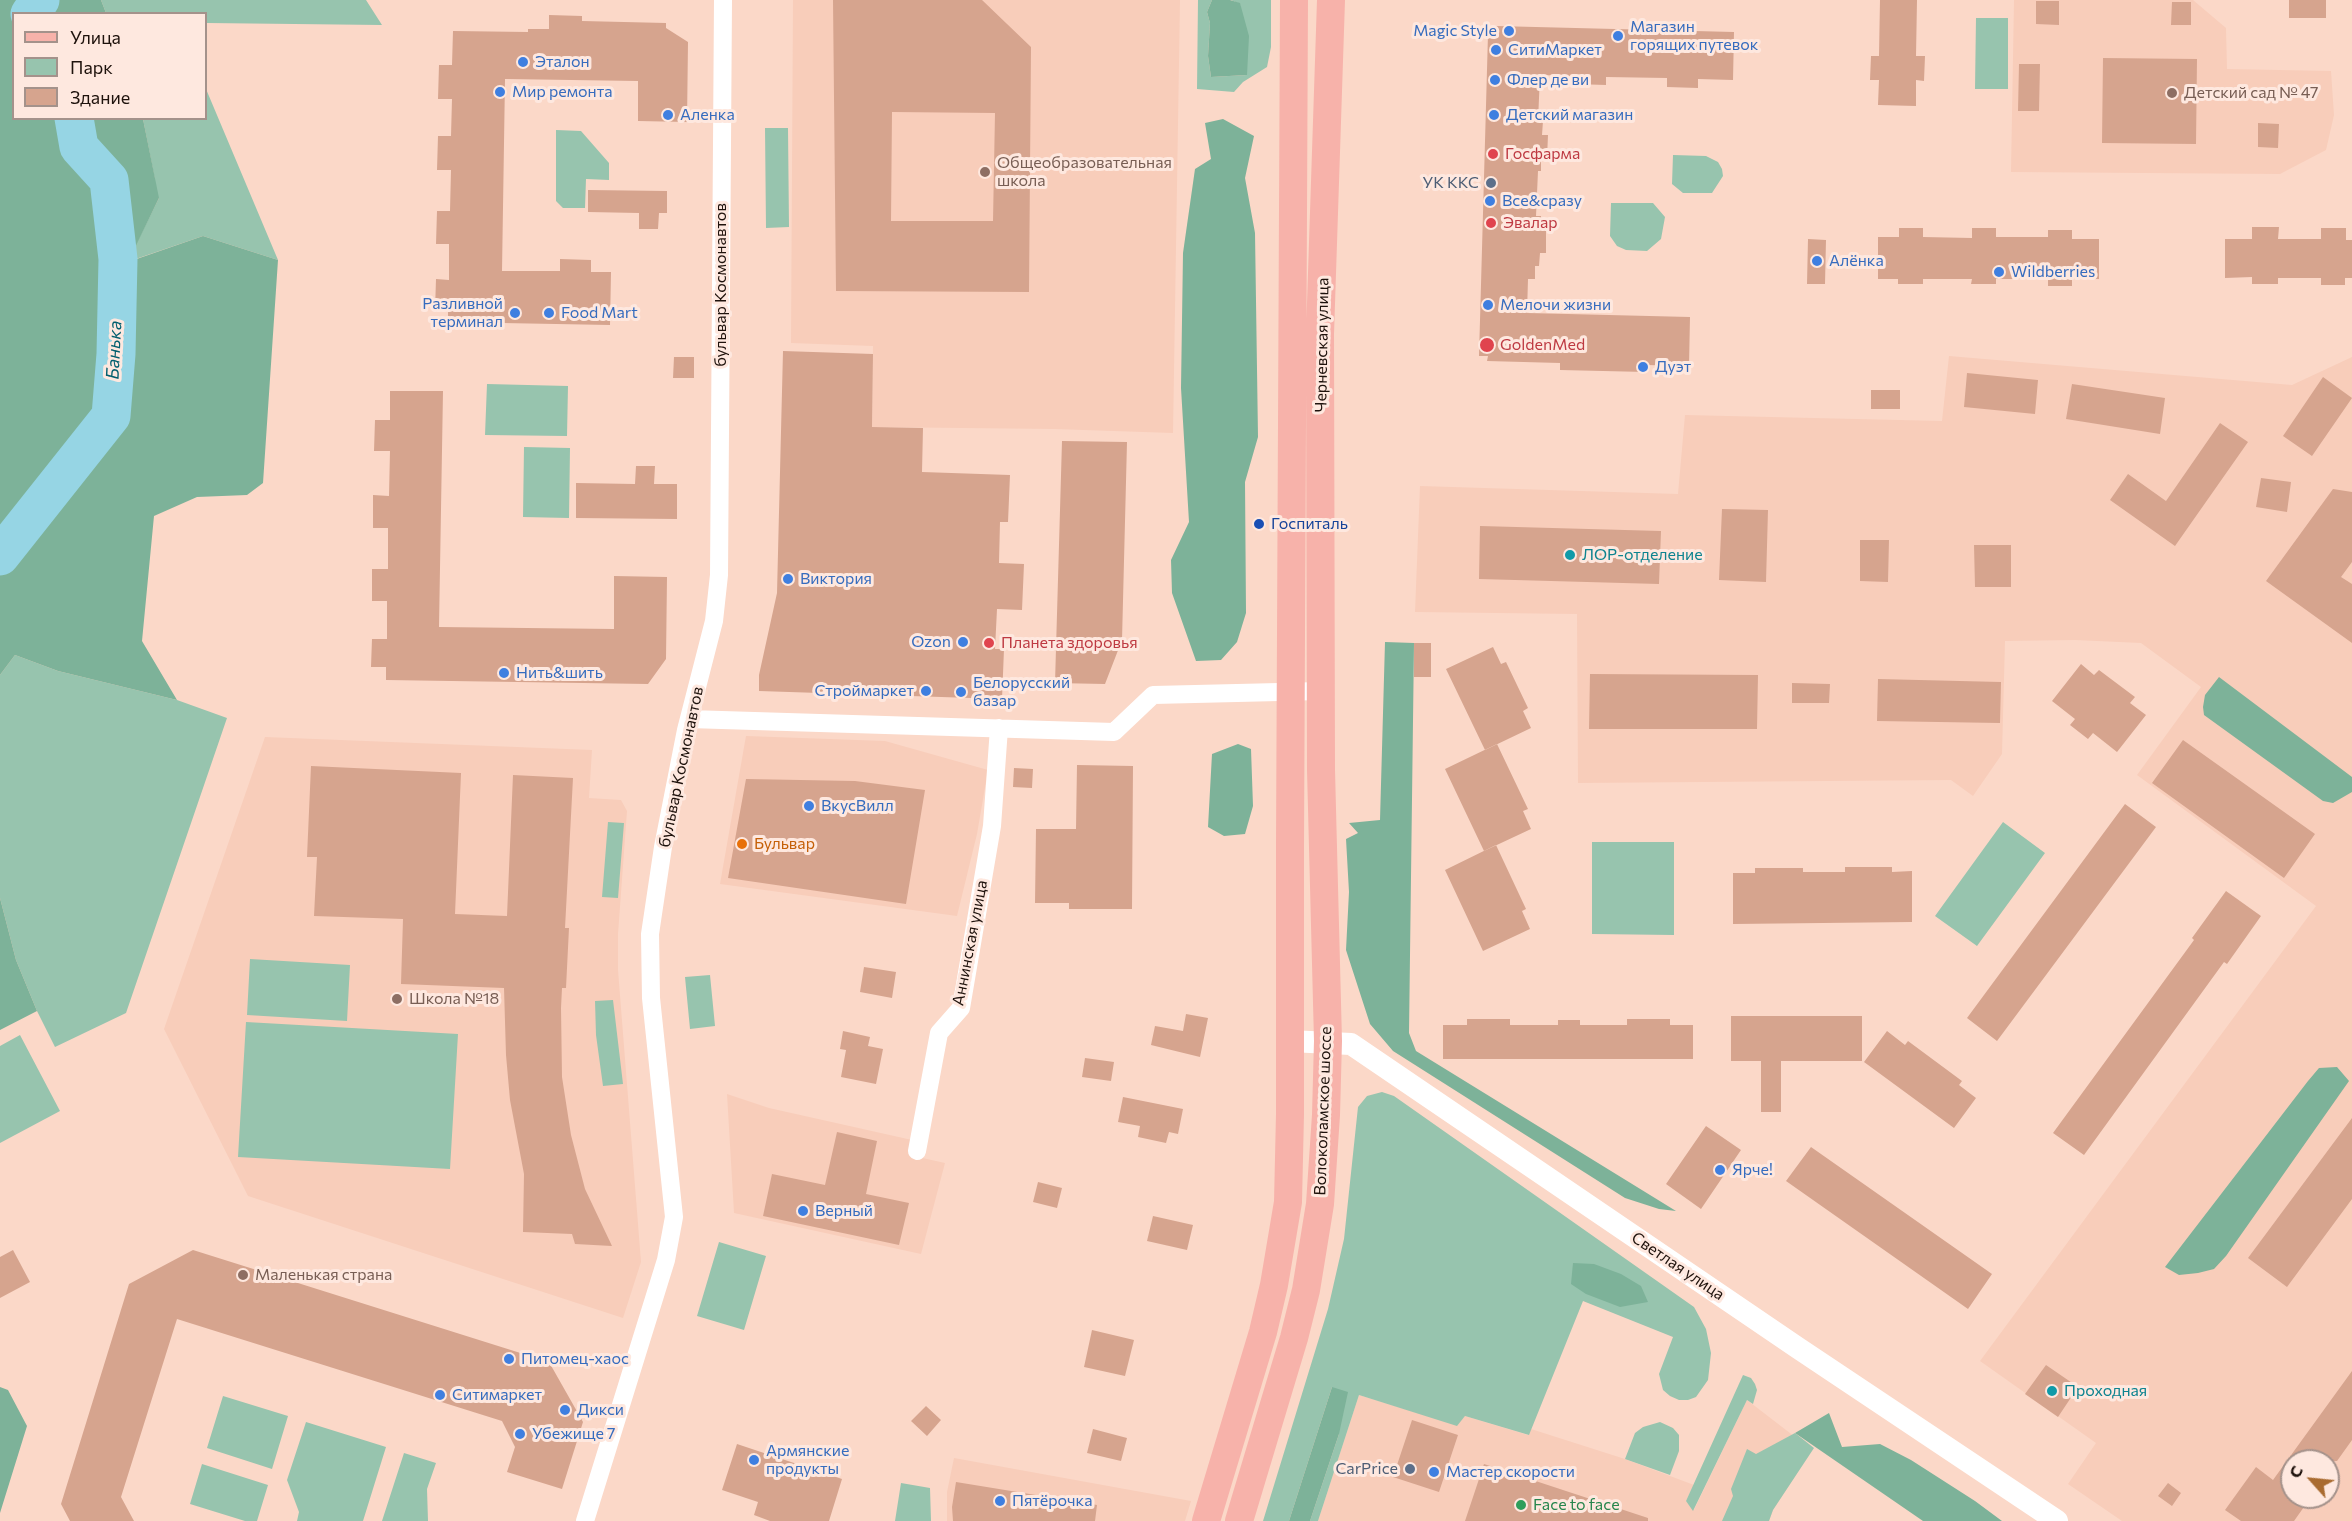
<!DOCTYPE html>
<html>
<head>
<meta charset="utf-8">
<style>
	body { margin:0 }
	#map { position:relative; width:2352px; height:1521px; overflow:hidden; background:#fbd8c8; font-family:Commissioner,sans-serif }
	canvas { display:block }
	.legend { position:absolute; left:12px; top:12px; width:195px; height:108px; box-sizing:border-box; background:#fee8df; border:2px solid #a4928b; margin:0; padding:8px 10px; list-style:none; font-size:18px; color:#1e120c }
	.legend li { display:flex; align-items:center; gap:12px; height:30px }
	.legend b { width:30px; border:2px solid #a4928b }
	.north { position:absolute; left:2280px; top:1449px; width:60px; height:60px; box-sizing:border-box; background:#fee8df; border:2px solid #a4928b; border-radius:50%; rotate:297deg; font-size:16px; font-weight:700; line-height:24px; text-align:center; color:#1e120c }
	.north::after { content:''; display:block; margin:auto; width:21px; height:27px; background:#a96b30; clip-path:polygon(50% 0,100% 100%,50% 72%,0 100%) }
</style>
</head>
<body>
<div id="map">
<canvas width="2352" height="1521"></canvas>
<ul class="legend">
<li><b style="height:8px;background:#f7b2aa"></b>Улица</li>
<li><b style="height:16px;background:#97c4ae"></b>Парк</li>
<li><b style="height:16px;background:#d6a48e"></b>Здание</li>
</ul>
<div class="north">С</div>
</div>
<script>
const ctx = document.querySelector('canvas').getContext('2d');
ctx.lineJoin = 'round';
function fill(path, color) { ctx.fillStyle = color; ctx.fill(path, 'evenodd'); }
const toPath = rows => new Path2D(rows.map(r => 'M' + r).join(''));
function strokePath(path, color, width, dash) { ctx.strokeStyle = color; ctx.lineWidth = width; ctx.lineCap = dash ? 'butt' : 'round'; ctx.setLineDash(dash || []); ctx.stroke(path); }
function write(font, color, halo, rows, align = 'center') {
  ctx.font = font + ' Commissioner,sans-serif'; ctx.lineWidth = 6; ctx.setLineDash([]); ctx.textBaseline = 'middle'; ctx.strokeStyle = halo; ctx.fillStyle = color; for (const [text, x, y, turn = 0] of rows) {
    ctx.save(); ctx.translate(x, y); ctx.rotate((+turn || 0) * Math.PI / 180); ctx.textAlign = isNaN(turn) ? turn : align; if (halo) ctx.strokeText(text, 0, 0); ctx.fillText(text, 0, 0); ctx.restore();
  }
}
const built = toPath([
	[793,0,1180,0,1173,433,1054,429,872,427,873,346,791,343],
	[2014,0,2193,0,2226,28,2227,69,2331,71,2334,115,2326,150,2280,174,2011,172],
	[1949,356,2292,385,2352,357,2352,1521,2122,1521,2068,1484,2096,1443,1980,1361,2316,906,2137,775,2201,687,2141,643,2075,640,2005,641,2002,754,1973,796,1951,780,1578,783,1577,614,1415,612,1420,486,1678,494,1685,415,1942,421],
	[2292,1461,2328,1461,2328,1497,2292,1497],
	[746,736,885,741,988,770,977,834,957,916,720,884],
	[265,737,592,750,589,798,621,800,627,811,618,934,618,970,641,1262,623,1318,248,1196,164,1029],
	[727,1094,769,1108,912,1140,909,1155,945,1163,921,1254,734,1213],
	[1359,1395,1457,1425,1465,1416,1528,1435,1531,1429,1625,1459,1694,1485,1686,1501,1694,1510,1747,1400,1812,1450,1773,1510,1769,1521,1318,1521],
	[954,1458,1191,1501,1185,1521,947,1521,947,1492]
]);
const green = toPath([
	[0,0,14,14,14,118,155,180,143,119,206,118,206,89,278,260,203,236,127,262,159,198,0,122],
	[101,0,366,0,382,25,207,23,206,86,206,14,106,13],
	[1198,0,1212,0,1207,12,1210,23,1208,56,1211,77,1247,75,1240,4,1231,0,1271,0,1271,47,1267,67,1243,82,1234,92,1197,89],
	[1976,18,2008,18,2008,89,1975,89],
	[765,128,788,128,789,227,766,228],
	[556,130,581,131,609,163,609,180,586,179,585,208,563,208,556,201],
	[1673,155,1706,156,1718,162,1722,169,1723,176,1712,193,1683,193,1672,184],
	[1611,203,1653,203,1665,217,1661,239,1647,251,1626,250,1617,246,1610,236],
	[487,384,568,386,567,436,485,435],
	[524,447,570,448,569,518,523,517],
	[15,655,58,671,177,700,227,718,126,1013,55,1047,37,1011,16,960,0,898,0,675],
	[608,822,624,823,618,898,602,897],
	[2003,822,2045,853,1977,946,1935,916],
	[1592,842,1674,842,1674,935,1592,934],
	[250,959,350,965,347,1021,247,1015],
	[710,975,715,1026,690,1029,685,977],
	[613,1000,623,1084,603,1086,596,1035,595,1001],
	[246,1022,458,1034,450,1169,238,1157],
	[20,1035,60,1111,0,1143,0,1046],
	[1382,1092,1394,1096,1694,1307,1706,1329,1711,1353,1708,1380,1696,1397,1688,1400,1679,1400,1670,1396,1663,1390,1659,1374,1673,1337,1583,1301,1529,1435,1465,1416,1457,1426,1359,1395,1318,1521,1310,1521,1339,1434,1332,1387,1289,1521,1263,1521,1328,1309,1344,1239,1358,1107,1367,1096],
	[719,1242,766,1256,744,1330,697,1316],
	[1743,1375,1751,1378,1755,1384,1757,1390,1753,1404,1747,1400,1693,1511,1686,1501],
	[223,1396,288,1416,272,1469,207,1448],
	[306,1422,386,1447,363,1521,297,1521,299,1512,287,1480],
	[1660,1422,1673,1428,1679,1435,1679,1451,1670,1475,1625,1459,1635,1433,1643,1427],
	[1795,1433,1814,1448,1773,1510,1769,1521,1722,1521,1733,1496,1731,1489,1747,1449,1756,1454],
	[404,1453,436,1463,427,1489,428,1521,382,1521],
	[202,1464,268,1485,257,1521,245,1521,190,1504],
	[901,1483,930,1488,931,1521,895,1521]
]);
const forest = toPath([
	[0,0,101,0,106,13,14,14,14,118,143,119,159,198,128,262,203,236,278,260,263,483,247,495,197,497,154,516,142,641,177,700,58,671,15,655,0,675],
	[1212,0,1230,0,1240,3,1249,36,1247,75,1211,77,1208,56,1210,23,1207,12],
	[1223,119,1254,136,1245,178,1255,233,1258,437,1245,482,1246,613,1237,642,1221,660,1196,661,1172,593,1171,560,1189,522,1181,388,1183,253,1195,169,1211,159,1205,123],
	[1385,642,1414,643,1409,1033,1416,1051,1676,1211,1659,1209,1625,1198,1393,1051,1370,1024,1346,950,1349,892,1346,839,1358,833,1349,823,1380,820],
	[2219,677,2352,777,2352,792,2333,803,2323,801,2204,715,2203,707,2205,695],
	[1238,744,1251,749,1253,806,1245,834,1224,836,1208,827,1212,754],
	[0,898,16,960,37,1011,0,1030],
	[2337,1067,2349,1081,2226,1256,2214,1269,2198,1273,2179,1275,2165,1267,2308,1081,2319,1068],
	[1573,1263,1594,1264,1621,1274,1641,1286,1648,1302,1620,1307,1586,1294,1571,1284],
	[0,1387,8,1390,27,1426,0,1513],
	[1332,1387,1348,1392,1339,1434,1310,1521,1289,1521],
	[1829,1413,1842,1447,1880,1444,1911,1460,1975,1501,2002,1521,1923,1521,1795,1433]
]);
const river = toPath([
	[30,14,40,0],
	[0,556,111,416,116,354,118,259,109,180,79,147,74,118]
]);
const building = toPath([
	[833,0,982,0,1031,47,1029,292,836,291],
	[892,112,995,113,993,221,891,221],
	[1880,0,1917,0,1916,56,1925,56,1924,81,1916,80,1916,106,1878,105,1879,80,1870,80,1871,56,1879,56],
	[2289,0,2326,0,2326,18,2289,18],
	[2036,1,2059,1,2059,25,2036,24],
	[2172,2,2191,2,2191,25,2171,25],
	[549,15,582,16,582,21,666,23,666,28,688,42,687,122,638,121,638,81,505,79,502,271,560,271,560,259,591,260,591,272,611,272,610,325,448,322,448,311,435,311,436,279,449,280,449,244,436,244,437,211,450,211,451,170,437,170,438,136,451,136,452,99,438,99,439,65,452,65,453,31,528,32,528,29,549,29],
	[1496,26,1734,32,1733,80,1698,79,1698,88,1667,87,1667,78,1606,77,1606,85,1574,84,1574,76,1540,75,1538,121,1543,121,1542,135,1548,135,1547,158,1541,157,1541,171,1538,171,1536,216,1541,216,1541,230,1546,230,1546,253,1540,253,1539,266,1535,266,1535,279,1528,279,1527,313,1690,317,1689,366,1646,365,1646,372,1560,370,1560,363,1487,361,1488,356,1479,356,1488,34,1496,35],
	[2103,58,2197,59,2196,144,2102,143],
	[2019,64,2040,64,2039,111,2018,111],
	[2258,123,2279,124,2278,148,2258,147],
	[588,190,667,191,667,213,659,213,658,229,639,229,639,213,588,212],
	[2252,227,2279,227,2278,239,2321,239,2321,228,2346,228,2346,240,2352,240,2352,278,2345,278,2345,285,2321,285,2321,278,2278,278,2278,284,2252,284,2252,277,2225,278,2225,239,2252,239],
	[1899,228,1923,228,1923,237,1972,238,1972,228,1996,228,1996,237,2048,237,2048,230,2072,230,2072,239,2099,239,2099,279,2072,279,2072,286,2048,286,2048,279,1996,279,1996,284,1971,284,1972,279,1923,279,1923,284,1898,284,1898,279,1878,279,1878,237,1899,237],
	[1808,239,1826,240,1825,284,1807,284],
	[783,351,873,354,872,427,923,428,922,472,1010,475,1008,522,1000,522,999,563,1024,564,1022,610,997,609,995,649,1004,649,1002,699,759,691,759,675,777,593],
	[674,357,694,357,694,378,673,378],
	[1967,373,2038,380,2035,414,1964,407],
	[2323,377,2352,398,2312,456,2283,436],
	[2072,384,2165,398,2160,434,2066,419],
	[1871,390,1900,390,1900,409,1871,409],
	[390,391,443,391,439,627,614,629,614,576,667,577,666,659,648,684,386,680,386,667,371,667,372,639,387,639,387,601,372,601,372,569,388,569,388,528,373,528,373,495,389,496,390,451,374,451,375,420,390,420],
	[2220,423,2248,442,2175,546,2110,500,2128,474,2166,501],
	[1062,441,1127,442,1122,640,1105,684,1055,683],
	[636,466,655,466,654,484,677,484,677,519,576,518,576,483,635,484],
	[2261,478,2291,482,2287,512,2256,507],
	[2333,489,2352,492,2352,562,2341,577,2352,584,2352,643,2266,581],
	[1722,509,1768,510,1766,582,1719,580],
	[1480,526,1661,531,1659,584,1479,579],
	[1860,540,1889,540,1888,582,1860,581],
	[1974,545,2011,545,2011,587,1975,587],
	[1414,643,1431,643,1431,677,1414,677],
	[1493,647,1501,664,1506,662,1528,708,1523,711,1531,728,1485,750,1446,669],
	[2081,664,2094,675,2099,670,2135,697,2130,703,2146,715,2117,752,2093,733,2088,739,2070,725,2075,719,2052,701],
	[1590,674,1758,675,1757,729,1589,729],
	[1878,679,2001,682,2000,723,1877,721],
	[1792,683,1830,684,1829,703,1792,703],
	[2183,740,2315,834,2284,878,2152,783],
	[1497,744,1528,809,1523,811,1531,829,1484,851,1445,769],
	[1077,765,1133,766,1132,909,1069,909,1069,903,1035,903,1036,829,1076,829],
	[311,766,461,773,455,914,507,916,513,775,573,778,565,928,569,928,566,988,562,988,561,1008,562,1077,571,1135,585,1189,612,1246,575,1244,572,1234,523,1232,524,1174,510,1100,506,1055,504,988,401,984,403,919,314,916,317,857,307,857],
	[1014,768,1033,769,1032,788,1013,787],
	[746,779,855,781,925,790,906,904,728,878],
	[2125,804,2156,827,1997,1041,1967,1018],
	[1496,845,1526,909,1522,911,1530,929,1483,951,1445,870],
	[1845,867,1892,867,1892,872,1912,871,1912,922,1733,924,1733,873,1755,873,1755,868,1803,868,1803,872,1845,872],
	[2226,891,2261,916,2227,964,2224,962,2084,1155,2053,1133,2194,940,2192,938],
	[864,967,896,972,892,998,860,992],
	[1186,1014,1208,1018,1200,1057,1151,1045,1155,1026,1183,1031],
	[1731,1016,1862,1016,1862,1061,1781,1061,1781,1112,1761,1112,1761,1061,1731,1061],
	[1467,1019,1510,1019,1510,1025,1558,1025,1558,1020,1580,1020,1580,1025,1627,1025,1627,1019,1670,1019,1670,1025,1693,1025,1693,1059,1443,1059,1443,1025,1467,1025],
	[843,1031,870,1037,868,1046,883,1049,876,1084,841,1077,846,1050,840,1049],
	[1887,1031,1905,1045,1908,1041,1962,1081,1959,1085,1976,1098,1954,1128,1864,1062],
	[1085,1058,1114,1062,1111,1081,1082,1077],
	[1123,1097,1183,1109,1178,1134,1169,1132,1166,1143,1138,1137,1140,1126,1118,1122],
	[2352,1118,2352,1199,2287,1287,2248,1258],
	[1706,1126,1741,1150,1701,1209,1666,1184],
	[837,1132,877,1141,866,1194,909,1203,899,1245,763,1216,772,1174,825,1185],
	[1811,1147,1992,1274,1968,1309,1786,1181],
	[1038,1182,1062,1188,1057,1208,1033,1202],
	[1153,1216,1193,1225,1187,1250,1147,1241],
	[13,1250,30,1282,0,1298,0,1257],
	[193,1250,549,1362,583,1422,562,1489,507,1472,515,1447,502,1421,177,1319,121,1497,134,1521,70,1521,61,1504,129,1284],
	[1092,1330,1134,1340,1125,1376,1084,1367],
	[2046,1365,2078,1387,2058,1417,2025,1394],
	[2352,1371,2352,1440,2337,1461,2292,1461,2292,1497,2311,1497,2294,1521,2241,1521,2225,1510,2256,1467,2273,1480],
	[926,1406,941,1420,927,1436,911,1421],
	[1412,1420,1458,1435,1439,1492,1393,1477],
	[1093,1429,1127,1438,1121,1461,1087,1453],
	[737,1444,842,1479,829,1521,770,1521,754,1515,758,1502,722,1490],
	[1484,1464,1648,1518,1648,1521,1465,1521],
	[956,1482,1097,1505,1095,1521,953,1521,952,1507],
	[2168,1483,2181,1493,2172,1506,2158,1496]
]);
const minor = toPath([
	[689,719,1114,732,1153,695,1321,691],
	[917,1151,939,1033,961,1008,992,826,999,728],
	[585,1521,666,1260,674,1217,651,998,650,934,663,847,686,730,714,621,719,575,723,0]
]);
const tertiary = toPath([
	[1290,1041,1351,1044,1798,1348,2057,1521]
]);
const primary = toPath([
	[1206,1521,1263,1332,1274,1285,1288,1202,1290,1114,1290,844,1294,0],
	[1239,1521,1294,1338,1306,1290,1320,1204,1326,1115,1328,1041,1321,770,1320,334,1331,0]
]);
const markers = [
	[1509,31,6,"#3f7fe0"],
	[1618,36,6,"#3f7fe0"],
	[1496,50,6,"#3f7fe0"],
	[523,62,6,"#3f7fe0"],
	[1495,80,6,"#3f7fe0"],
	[500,92,6,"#3f7fe0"],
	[2172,93,6,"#8d6e63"],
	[668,115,6,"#3f7fe0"],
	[1494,115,6,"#3f7fe0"],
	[1493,154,6,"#e0444e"],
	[985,172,6,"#8d6e63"],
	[1491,183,6,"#5c6f8a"],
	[1490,201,6,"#3f7fe0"],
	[1491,223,6,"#e0444e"],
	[1817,261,6,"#3f7fe0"],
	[1999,272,6,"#3f7fe0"],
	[1488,305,6,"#3f7fe0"],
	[515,313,6,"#3f7fe0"],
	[549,313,6,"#3f7fe0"],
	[1487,345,8,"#e0444e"],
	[1643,367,6,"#3f7fe0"],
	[1259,524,6,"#1a4fb4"],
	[1570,555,6,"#0f9aa8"],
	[788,579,6,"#3f7fe0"],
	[963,642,6,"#3f7fe0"],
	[989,643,6,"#e0444e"],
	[504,673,6,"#3f7fe0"],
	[926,691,6,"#3f7fe0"],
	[961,692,6,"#3f7fe0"],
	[809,806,6,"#3f7fe0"],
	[742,844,6,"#e8710a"],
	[397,999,6,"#8d6e63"],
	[1720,1170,6,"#3f7fe0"],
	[803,1211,6,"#3f7fe0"],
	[243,1275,6,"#8d6e63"],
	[509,1359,6,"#3f7fe0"],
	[2052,1391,6,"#0f9aa8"],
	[440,1395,6,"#3f7fe0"],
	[565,1410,6,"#3f7fe0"],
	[520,1434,6,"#3f7fe0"],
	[754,1460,6,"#3f7fe0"],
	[1410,1469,6,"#5c6f8a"],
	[1434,1472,6,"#3f7fe0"],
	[1000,1501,6,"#3f7fe0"],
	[1521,1505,6,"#2e9e5b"]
];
const shopNames = [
	["Магазин",1630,27],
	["горящих путевок",1630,45],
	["Magic Style",1497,31,"right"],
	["СитиМаркет",1508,50],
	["Эталон",535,62],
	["Флер де ви",1507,80],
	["Мир ремонта",512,92],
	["Аленка",680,115],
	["Детский магазин",1506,115],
	["Все&сразу",1502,201],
	["Алёнка",1829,261],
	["Wildberries",2011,272],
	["Разливной",503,304,"right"],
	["терминал",503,322,"right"],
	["Мелочи жизни",1500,305],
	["Food Mart",561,313],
	["Дуэт",1655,367],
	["Виктория",800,579],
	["Ozon",951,642,"right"],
	["Нить&шить",516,673],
	["Белорусский",973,683],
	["базар",973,701],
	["Строймаркет",914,691,"right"],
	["ВкусВилл",821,806],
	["Ярче!",1732,1170],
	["Верный",815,1211],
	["Питомец-хаос",521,1359],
	["Ситимаркет",452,1395],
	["Дикси",577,1410],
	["Убежище 7",532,1434],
	["Армянские",766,1451],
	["продукты",766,1469],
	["Мастер скорости",1446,1472],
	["Пятёрочка",1012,1501]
];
const educationNames = [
	["Детский сад № 47",2184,93],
	["Общеобразовательная",997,163],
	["школа",997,181],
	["Школа №18",409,999],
	["Маленькая страна",255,1275]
];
const healthNames = [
	["Госфарма",1505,154],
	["Эвалар",1503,223],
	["GoldenMed",1500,345],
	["Планета здоровья",1001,643]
];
const serviceNames = [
	["УК ККС",1479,183],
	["CarPrice",1398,1469]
];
const streetNames = [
	["бульвар Космонавтов",721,285,-90],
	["Черневская улица",1322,345,-89],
	["бульвар Космонавтов",681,767,-78],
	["Аннинская улица",970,943,-79],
	["Волоколамское шоссе",1323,1111,-88],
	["Светлая улица",1678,1266,34]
];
const transitNames = [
	["Госпиталь",1271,524]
];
const cultureNames = [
	["ЛОР-отделение",1582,555],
	["Проходная",2064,1391]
];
const foodNames = [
	["Бульвар",754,844]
];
const leisureNames = [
	["Face to face",1533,1505]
];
const waterNames = [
	["Банька",114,350,-87]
];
fill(built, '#f8cdba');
fill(green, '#97c4ae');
fill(forest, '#7db299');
strokePath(river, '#96d5e4', 39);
fill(building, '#d6a48e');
strokePath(minor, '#fff', 18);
strokePath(tertiary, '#fff', 22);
strokePath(primary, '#f7b2aa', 28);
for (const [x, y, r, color] of markers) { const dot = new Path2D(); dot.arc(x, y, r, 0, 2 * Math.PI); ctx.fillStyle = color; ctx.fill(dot); strokePath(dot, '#fee8df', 2); }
write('16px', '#366cbe', '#fee8df', shopNames, 'left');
write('16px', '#785e54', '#fee8df', educationNames, 'left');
write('16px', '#be3a42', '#fee8df', healthNames, 'left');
write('16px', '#4e5e75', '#fee8df', serviceNames, 'right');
write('16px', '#1e120c', '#fee8df', streetNames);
write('16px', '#164399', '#fee8df', transitNames, 'left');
write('16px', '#0d838f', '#fee8df', cultureNames, 'left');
write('16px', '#c56008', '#fee8df', foodNames, 'left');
write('16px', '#27864d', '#fee8df', leisureNames, 'left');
write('italic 18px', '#035f6f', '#fee8df', waterNames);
</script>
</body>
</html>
